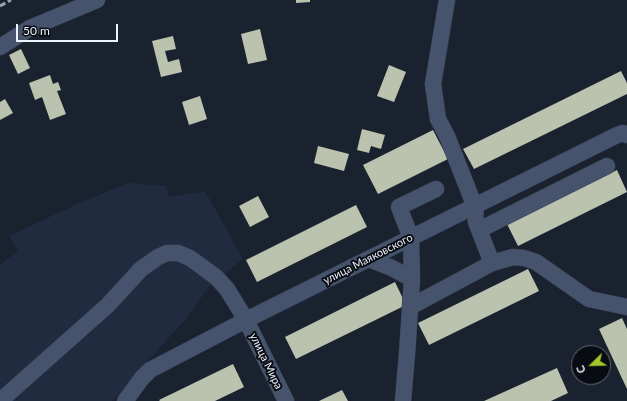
<!DOCTYPE html>
<html>
<head>
<meta charset="utf-8">
<style>
	body { margin:0 }
	#map { position:relative; width:627px; height:401px; overflow:hidden; background:#1a2230; font-family:Lato,sans-serif }
	canvas { display:block }
	.north { position:absolute; left:571px; top:345px; width:40px; height:40px; box-sizing:border-box; background:#080c12; border:1px solid #646870; border-radius:50%; rotate:247deg; font-size:11px; font-weight:700; line-height:16px; text-align:center; color:#edf3fd }
	.north::after { content:''; display:block; margin:auto; width:14px; height:18px; background:#a3c927; clip-path:polygon(50% 0,100% 100%,50% 72%,0 100%) }
	.scale { position:absolute; left:16px; top:24px; width:102px; height:18px; box-sizing:border-box; border:2px solid #edf3fd; border-top:0; padding-left:5px; font-size:12px; line-height:14px; white-space:nowrap; color:#edf3fd; -webkit-text-stroke:3px #080c12; paint-order:stroke }
</style>
</head>
<body>
<div id="map">
<canvas width="627" height="401"></canvas>
<div class="north">С</div>
<div class="scale">50 m</div>
</div>
<script>
const ctx = document.querySelector('canvas').getContext('2d');
ctx.lineJoin = 'round';
function fill(path, color) { ctx.fillStyle = color; ctx.fill(path, 'evenodd'); }
const toPath = rows => new Path2D(rows.map(r => 'M' + r).join(''));
function strokePath(path, color, width, dash) { ctx.strokeStyle = color; ctx.lineWidth = width; ctx.lineCap = dash ? 'butt' : 'round'; ctx.setLineDash(dash || []); ctx.stroke(path); }
function write(font, color, halo, rows, align = 'center') {
  ctx.font = font + ' Lato,sans-serif'; ctx.lineWidth = 4; ctx.setLineDash([]); ctx.textBaseline = 'middle'; ctx.strokeStyle = halo; ctx.fillStyle = color; for (const [text, x, y, turn = 0] of rows) {
    ctx.save(); ctx.translate(x, y); ctx.rotate((+turn || 0) * Math.PI / 180); ctx.textAlign = isNaN(turn) ? turn : align; if (halo) ctx.strokeText(text, 0, 0); ctx.fillText(text, 0, 0); ctx.restore();
  }
}
const built = toPath([
	[129,183,166,186,169,197,205,191,243,259,211,284,184,321,112,401,0,401,0,265,18,251,9,236,77,204]
]);
const building = toPath([
	[296,0,310,0,310,2,296,3],
	[260,29,267,60,248,64,241,34],
	[173,36,176,49,165,51,168,62,179,59,182,72,161,77,152,41],
	[21,49,30,68,18,74,9,55],
	[389,65,406,72,394,102,377,96],
	[621,71,627,83,627,94,474,169,463,149],
	[50,75,53,84,58,82,61,90,57,91,66,114,50,120,42,97,35,100,29,83],
	[200,96,207,119,189,125,182,102],
	[5,99,13,113,0,120,0,102],
	[362,129,385,135,381,149,371,146,369,153,357,150],
	[433,130,448,159,378,194,363,165],
	[318,146,349,154,344,171,314,163],
	[617,170,627,192,518,246,507,224],
	[258,196,269,217,250,227,239,206],
	[356,205,367,227,257,282,246,260],
	[528,269,539,291,429,345,418,323],
	[395,282,406,305,296,359,285,337],
	[622,318,627,329,627,389,599,329],
	[233,364,244,387,215,401,160,401,159,400],
	[557,368,568,393,551,401,484,401],
	[342,390,348,401,319,401]
]);
const minor = toPath([
	[447,0,433,84,438,119,447,136,475,207,476,222,492,263],
	[0,47,30,28,97,0],
	[479,230,607,166],
	[369,259,392,268,412,279],
	[410,307,492,263,513,257,524,258,536,262,589,299,627,307],
	[0,401,108,305,141,269,158,257,167,253,178,253,190,258,216,277,227,289,246,320,286,401],
	[125,401,142,378,150,370,246,320,615,136,623,133,627,135],
	[403,401,407,354,412,279,411,238,399,207,436,189]
]);
const rail = toPath([
	[0,6,11,0]
]);
const streetNames = [
	["улица Маяковского",368,259,-27],
	["улица Мира",266,361,64]
];
fill(built, '#202b3f');
fill(building, '#bbc2ad');
strokePath(minor, '#383f4d', 17);
strokePath(minor, '#45536d', 16);
strokePath(rail, '#9ca3af', 3, [6, 3]);
write('11px', '#edf3fd', '#080c12', streetNames);
</script>
</body>
</html>
